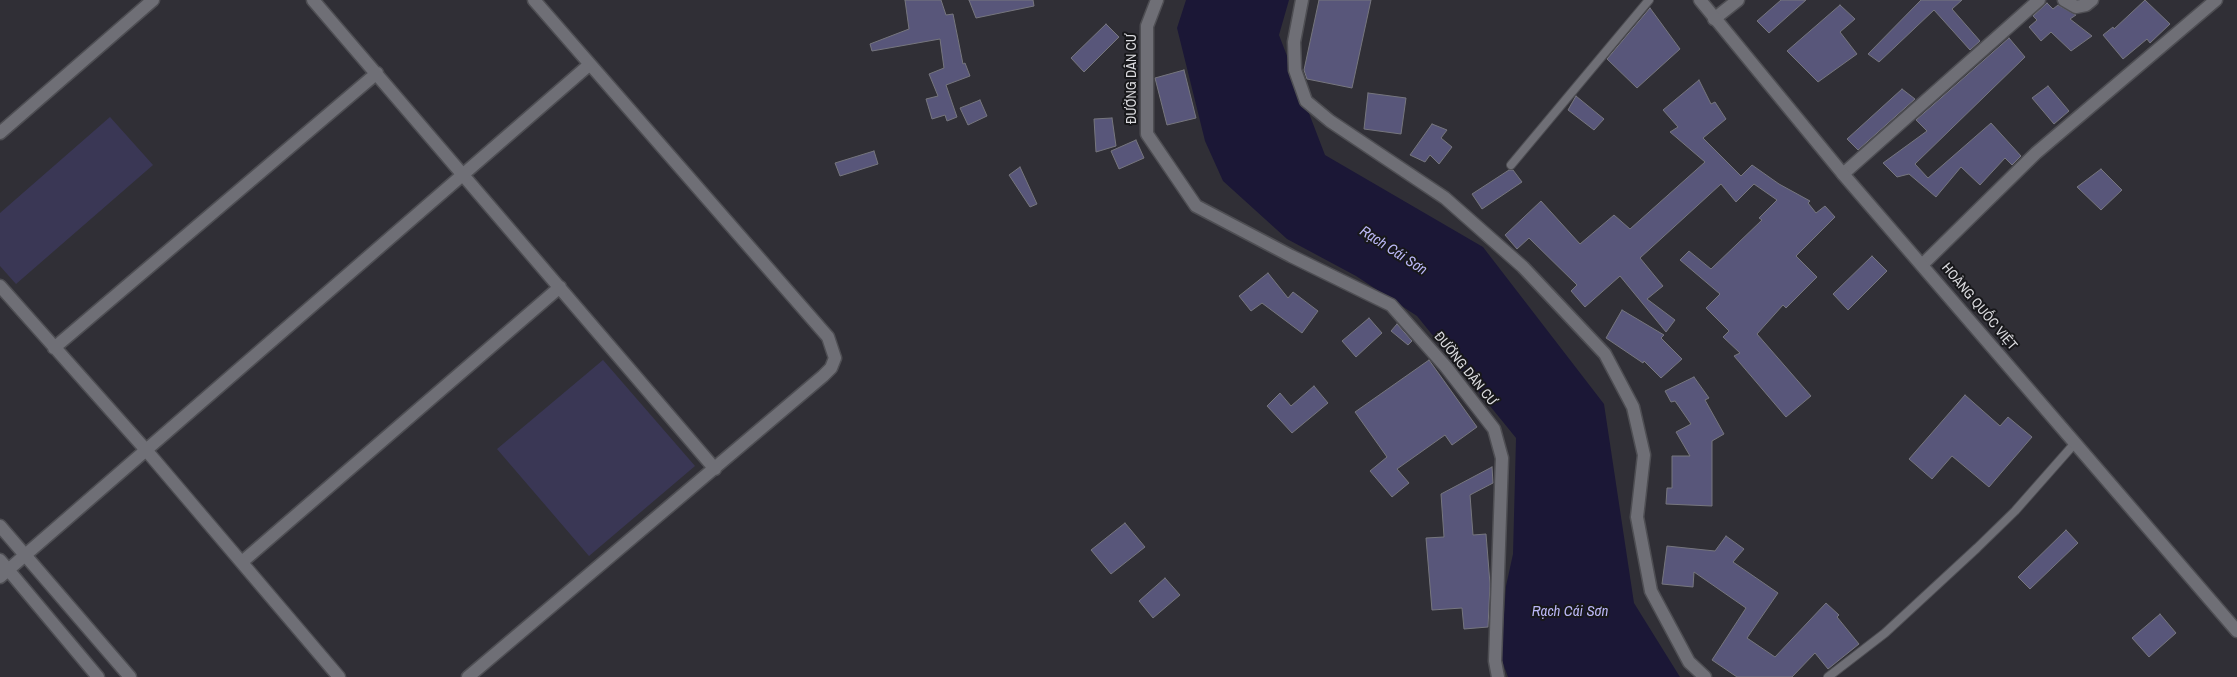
<!DOCTYPE html>
<html>
<head>
<meta charset="utf-8">
<style>
	body { margin:0 }
	canvas { display:block; background:#302f36 }
</style>
</head>
<body>
<canvas width="2237" height="677"></canvas>
<script>
const ctx = document.querySelector('canvas').getContext('2d');
ctx.lineJoin = 'round';
function fill(path, color) { ctx.fillStyle = color; ctx.fill(path, 'evenodd'); }
const toPath = rows => new Path2D(rows.map(r => 'M' + r).join(''));
function strokePath(path, color, width, dash) { ctx.strokeStyle = color; ctx.lineWidth = width; ctx.lineCap = dash ? 'butt' : 'round'; ctx.setLineDash(dash || []); ctx.stroke(path); }
function write(font, color, halo, rows, align = 'center') {
  ctx.font = font + ' "Archivo Narrow",sans-serif'; ctx.lineWidth = 4; ctx.setLineDash([]); ctx.textBaseline = 'middle'; ctx.strokeStyle = halo; ctx.fillStyle = color; for (const [text, x, y, turn = 0] of rows) {
    ctx.save(); ctx.translate(x, y); ctx.rotate((+turn || 0) * Math.PI / 180); ctx.textAlign = isNaN(turn) ? turn : align; if (halo) ctx.strokeText(text, 0, 0); ctx.fillText(text, 0, 0); ctx.restore();
  }
}
const green = toPath([
	[110,117,153,165,16,284,0,266,0,213],
	[603,360,695,466,589,556,497,449]
]);
const water = toPath([
	[1186,0,1289,0,1279,35,1325,155,1483,247,1604,404,1634,603,1680,677,1508,677,1501,658,1506,586,1513,554,1516,438,1417,316,1356,276,1287,239,1223,181,1205,141,1177,28]
]);
const building = toPath([
	[905,0,941,0,946,15,953,14,963,64,965,63,970,76,946,85,957,117,947,121,945,115,932,119,926,99,938,96,929,74,944,68,940,39,872,51,870,44,909,29,905,0],
	[969,0,1033,0,1034,6,976,18,969,0],
	[1319,0,1371,0,1352,88,1307,79,1304,70,1319,0],
	[1781,0,1806,0,1769,33,1757,21,1781,0],
	[1921,0,1962,0,1952,9,1980,41,1970,50,1934,10,1879,62,1868,54,1921,0],
	[2145,0,2170,24,2150,43,2147,39,2123,59,2103,35,2113,27,2114,29,2145,0],
	[2047,3,2053,9,2058,5,2076,15,2070,19,2092,36,2071,51,2051,32,2041,41,2029,27,2037,20,2033,16,2047,3],
	[1840,5,1855,19,1840,32,1857,54,1818,82,1787,51,1840,5],
	[1650,8,1680,49,1637,88,1607,59,1650,8],
	[1106,24,1119,37,1084,72,1071,58,1106,24],
	[2009,38,2025,57,1915,164,1928,178,1991,123,2021,156,2012,165,2005,158,1980,185,1961,167,1936,197,1909,174,1897,177,1883,163,1927,131,1916,120,2009,38],
	[1184,70,1196,118,1167,125,1155,78,1184,70],
	[1699,80,1711,104,1715,102,1726,119,1703,138,1741,176,1752,165,1779,184,1810,201,1808,203,1816,213,1825,206,1835,217,1796,256,1817,277,1786,308,1783,305,1757,334,1811,396,1786,417,1734,356,1740,353,1723,337,1729,331,1706,308,1720,294,1680,260,1689,251,1711,269,1762,220,1759,218,1777,200,1754,184,1736,202,1721,184,1640,258,1663,286,1647,299,1675,320,1666,332,1620,276,1585,307,1571,291,1577,285,1529,238,1517,249,1505,235,1541,201,1580,244,1614,215,1630,229,1705,162,1670,132,1678,127,1663,110,1699,80],
	[2048,86,2069,111,2054,124,2032,98,2048,86],
	[1902,89,1915,99,1858,150,1847,139,1902,89],
	[1368,93,1406,98,1401,134,1364,129,1368,93],
	[1576,96,1604,119,1594,130,1568,110,1576,96],
	[980,100,987,116,968,125,960,108,980,100],
	[1112,118,1116,146,1096,152,1094,119,1112,118],
	[1432,124,1447,130,1441,138,1452,147,1439,164,1430,155,1425,162,1410,155,1432,124],
	[1136,140,1144,158,1119,169,1111,151,1136,140],
	[874,151,878,164,840,176,835,163,874,151],
	[1020,167,1037,204,1030,207,1009,175,1020,167],
	[2101,169,2122,190,2101,210,2077,187,2101,169],
	[1509,170,1513,170,1522,182,1482,209,1472,194,1509,170],
	[1872,256,1887,271,1848,310,1833,294,1872,256],
	[1268,273,1288,298,1293,292,1318,311,1302,333,1262,303,1251,311,1239,296,1268,273],
	[1622,310,1664,335,1661,338,1682,359,1661,378,1644,361,1643,363,1606,338,1622,310],
	[1369,318,1382,333,1356,357,1342,341,1369,318],
	[1397,324,1412,341,1408,345,1391,331,1397,324],
	[1429,360,1477,427,1452,445,1445,435,1397,469,1409,483,1392,497,1370,471,1387,457,1355,412,1429,360],
	[1694,377,1709,398,1705,400,1724,434,1712,441,1712,506,1666,504,1667,488,1672,488,1672,456,1690,456,1676,432,1691,424,1675,401,1671,402,1665,391,1694,377],
	[1314,386,1328,403,1292,433,1267,406,1280,393,1291,406,1314,386],
	[1965,395,2000,426,2008,417,2032,437,1989,487,1952,456,1932,479,1909,459,1965,395],
	[1492,467,1493,483,1470,495,1473,535,1486,534,1490,584,1488,627,1464,629,1462,608,1432,610,1426,538,1444,537,1441,494,1492,467],
	[1125,523,1145,547,1111,574,1091,550,1125,523],
	[2066,530,2078,543,2030,589,2018,577,2066,530],
	[1726,536,1744,549,1733,562,1778,593,1747,638,1775,657,1826,603,1839,615,1837,617,1859,644,1828,669,1815,653,1792,677,1737,677,1712,660,1746,608,1694,572,1693,587,1662,584,1667,546,1715,551,1726,536],
	[1165,578,1180,595,1153,618,1139,601,1165,578],
	[2160,614,2176,633,2149,657,2132,638,2160,614]
]);
const service = toPath([
	[1511,165,1649,0],
	[1828,677,1885,633,1977,548,2015,511,2075,443]
]);
const minor = toPath([
	[313,0,715,469],
	[1157,0,1147,26,1147,134,1196,206,1291,256,1391,305,1446,367,1494,429,1502,458,1495,661,1498,677],
	[1302,0,1294,42,1295,70,1306,101,1330,121,1445,198,1523,267,1605,354,1633,407,1644,455,1637,517,1651,591,1689,662,1705,677],
	[2064,0,2076,7,2086,5,2092,0],
	[1714,19,1738,0],
	[0,133,153,0],
	[1843,174,2039,0],
	[1923,264,2036,153,2216,0],
	[0,286,146,450,339,677],
	[54,348,377,73],
	[0,526,130,677],
	[0,560,98,677],
	[242,562,560,287],
	[0,577,589,65],
	[468,677,823,376,831,368,835,358,828,337,534,0]
]);
const tertiary = toPath([
	[1700,0,1843,174,2237,631]
]);
const streetNames = [
	["ĐƯỜNG DÂN CƯ",1132,79,-90],
	["HOÀNG QUỐC VIỆT",1979,307,50],
	["ĐƯỜNG DÂN CƯ",1465,369,51]
];
const waterNames = [
	["Rạch Cái Sơn",1393,251,33],
	["Rạch Cái Sơn",1570,612]
];
fill(green, '#3a3755');
fill(water, '#1b1736');
fill(building, '#58567a');
strokePath(building, '#76767e', 1);
strokePath(service, '#4e4e53', 10);
strokePath(minor, '#4e4e53', 15);
strokePath(tertiary, '#4e4e53', 15);
strokePath(service, '#6f6f76', 8);
strokePath(minor, '#6f6f76', 12);
strokePath(tertiary, '#6f6f76', 12);
write('14px', '#dadade', '#18181b', streetNames);
write('italic 15px', '#bbb7f6', '#18181b', waterNames);
</script>
</body>
</html>
